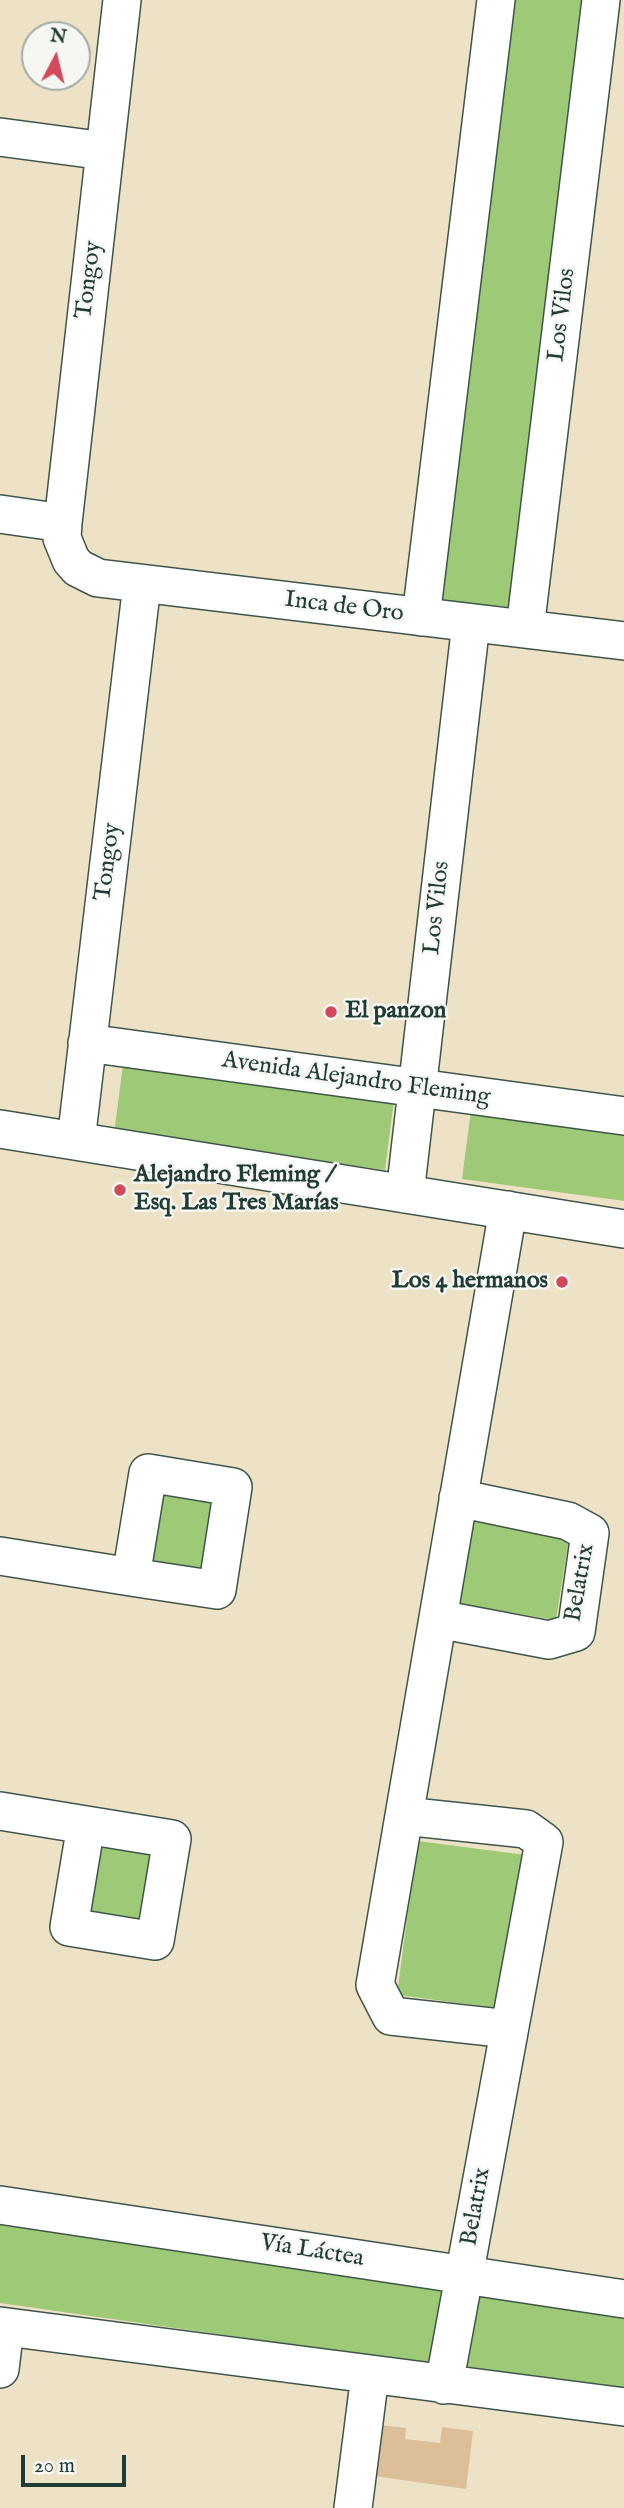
<!DOCTYPE html>
<html>
<head>
<meta charset="utf-8">
<style>
	body { margin:0 }
	#map { position:relative; width:624px; height:2508px; overflow:hidden; background:#eee2c6; font-family:"IM FELL English",serif }
	canvas { display:block }
	.north { position:absolute; left:21px; top:21px; width:70px; height:70px; box-sizing:border-box; background:#f6f6f2; border:2px solid #a0aca6; border-radius:50%; rotate:7deg; font-size:19px; font-weight:700; line-height:28px; text-align:center; color:#1f3d34 }
	.north::after { content:''; display:block; margin:auto; width:24px; height:32px; background:#d1495b; clip-path:polygon(50% 0,100% 100%,50% 72%,0 100%) }
	.scale { position:absolute; left:21px; top:2455px; width:105px; height:32px; box-sizing:border-box; border:4px solid #1f3d34; border-top:0; padding-left:9px; font-size:21px; line-height:24px; white-space:nowrap; color:#1f3d34; -webkit-text-stroke:5px #f6f6f2; paint-order:stroke }
</style>
</head>
<body>
<div id="map">
<canvas width="624" height="2508"></canvas>
<div class="north">N</div>
<div class="scale">20 m</div>
</div>
<script>
const ctx = document.querySelector('canvas').getContext('2d');
ctx.lineJoin = 'round';
function fill(path, color) { ctx.fillStyle = color; ctx.fill(path, 'evenodd'); }
const toPath = rows => new Path2D(rows.map(r => 'M' + r).join(''));
function strokePath(path, color, width, dash) { ctx.strokeStyle = color; ctx.lineWidth = width; ctx.lineCap = dash ? 'butt' : 'round'; ctx.setLineDash(dash || []); ctx.stroke(path); }
function write(font, color, halo, rows, align = 'center') {
  ctx.font = font + ' "IM FELL English",serif'; ctx.lineWidth = 5; ctx.setLineDash([]); ctx.textBaseline = 'middle'; ctx.strokeStyle = halo; ctx.fillStyle = color; for (const [text, x, y, turn = 0] of rows) {
    ctx.save(); ctx.translate(x, y); ctx.rotate((+turn || 0) * Math.PI / 180); ctx.textAlign = isNaN(turn) ? turn : align; if (halo) ctx.strokeText(text, 0, 0); ctx.fillText(text, 0, 0); ctx.restore();
  }
}
const green = toPath([
	[512,0,589,0,508,612,431,608],
	[123,1064,394,1100,385,1170,114,1134],
	[471,1110,624,1130,624,1201,462,1179],
	[157,1490,212,1499,201,1569,146,1560],
	[469,1515,570,1532,556,1620,454,1603],
	[417,1841,526,1855,506,2009,397,1995],
	[100,1843,155,1851,144,1921,89,1913],
	[0,2214,624,2310,624,2392,0,2303]
]);
const building = toPath([
	[381,2425,406,2428,405,2439,440,2443,442,2427,473,2431,466,2489,374,2476]
]);
const minor = toPath([
	[122,0,63,523,62,538,71,560,78,568,98,578,624,641],
	[0,137,105,151],
	[0,514,63,523],
	[421,617,496,0],
	[525,629,601,0],
	[87,1043,624,1116],
	[0,1129,624,1229],
	[76,1141,142,584],
	[405,1194,471,623],
	[508,1210,375,1985,391,2016,509,2029],
	[0,1556,131,1577,217,1590,233,1487,148,1473,131,1577],
	[438,1619,549,1640,576,1632,590,1533,568,1521,458,1498],
	[0,1811,172,1839,155,1941,69,1927,86,1825],
	[404,1816,526,1829,544,1842,444,2385],
	[0,2205,624,2299],
	[0,2326,624,2407],
	[0,2369,5,2327],
	[353,2508,370,2375]
]);
const markers = [
	[331,1012,7,"#d1495b"],
	[120,1190,7,"#d1495b"],
	[562,1282,7,"#d1495b"]
];
const streetNames = [
	["Tongoy",90,280,-83],
	["Los Vilos",563,315,-83],
	["Inca de Oro",344,608,7],
	["Tongoy",109,862,-83],
	["Los Vilos",438,908,-84],
	["Avenida Alejandro Fleming",356,1080,8],
	["Belatrix",581,1583,-80],
	["Belatrix",477,2207,-80],
	["Vía Láctea",312,2252,9]
];
const poiNames = [
	["El panzon",345,1012],
	["Alejandro Fleming /",134,1176],
	["Esq. Las Tres Marías",134,1204],
	["Los 4 hermanos",548,1282,"right"]
];
fill(green, '#9eca77');
fill(building, '#dcbf99');
strokePath(minor, '#3e564a', 40);
strokePath(minor, '#fff', 37);
for (const [x, y, r, color] of markers) { const dot = new Path2D(); dot.arc(x, y, r, 0, 2 * Math.PI); ctx.fillStyle = color; ctx.fill(dot); strokePath(dot, '#f6f6f2', 2.5); }
write('24px', '#1f3d34', '#f6f6f2', streetNames);
write('bold 24px', '#1f3d34', '#f6f6f2', poiNames, 'left');
</script>
</body>
</html>
